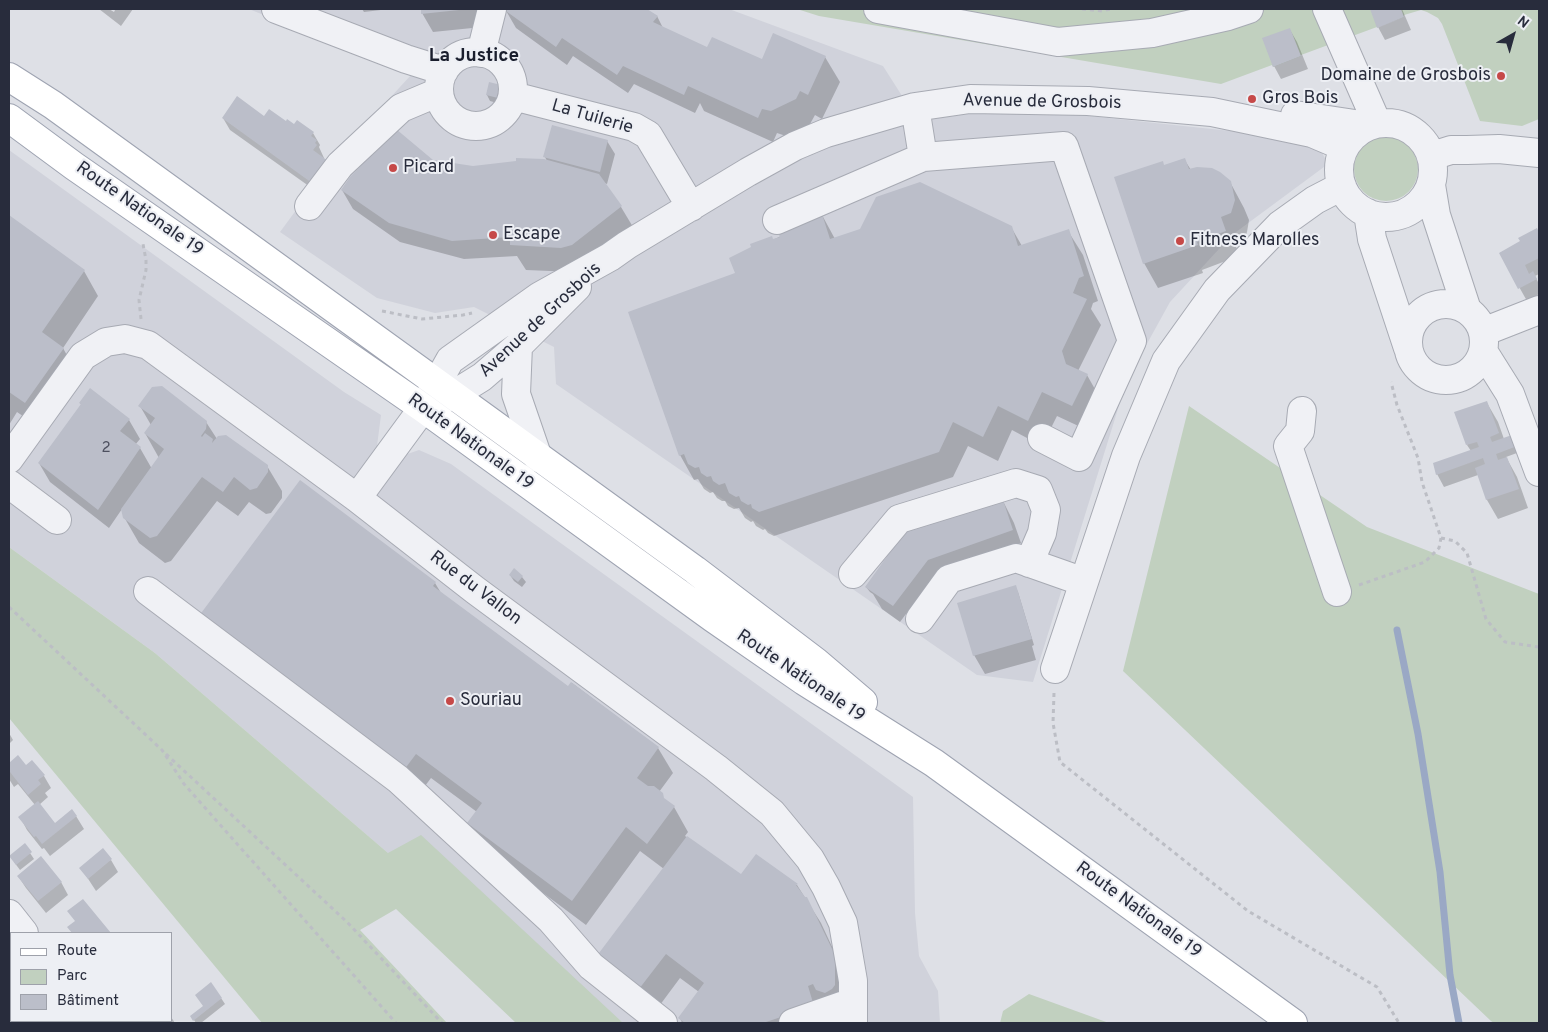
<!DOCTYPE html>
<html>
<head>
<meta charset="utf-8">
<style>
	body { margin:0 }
	#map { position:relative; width:1548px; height:1032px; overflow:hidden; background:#dee0e6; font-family:Overpass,sans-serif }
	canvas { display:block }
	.frame { position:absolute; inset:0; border:10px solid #282c3c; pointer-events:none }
	.legend { position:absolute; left:10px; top:932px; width:162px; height:90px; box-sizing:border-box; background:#edeff4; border:1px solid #9ea1aa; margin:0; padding:6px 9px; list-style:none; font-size:15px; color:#282c3c }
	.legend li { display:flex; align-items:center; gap:10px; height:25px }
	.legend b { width:25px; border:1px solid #9ea1aa }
	.north { position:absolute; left:1488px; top:10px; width:50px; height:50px; -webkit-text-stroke:4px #edeff4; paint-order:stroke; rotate:38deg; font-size:14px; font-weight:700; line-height:20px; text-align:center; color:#282c3c }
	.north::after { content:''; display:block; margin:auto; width:18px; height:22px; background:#282c3c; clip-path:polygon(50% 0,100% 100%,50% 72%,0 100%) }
</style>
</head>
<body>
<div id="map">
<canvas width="1548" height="1032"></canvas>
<div class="frame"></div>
<ul class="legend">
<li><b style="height:6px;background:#fff"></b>Route</li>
<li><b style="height:14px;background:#c1d0bf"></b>Parc</li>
<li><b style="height:14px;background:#bbbec9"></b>Bâtiment</li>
</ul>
<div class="north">N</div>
</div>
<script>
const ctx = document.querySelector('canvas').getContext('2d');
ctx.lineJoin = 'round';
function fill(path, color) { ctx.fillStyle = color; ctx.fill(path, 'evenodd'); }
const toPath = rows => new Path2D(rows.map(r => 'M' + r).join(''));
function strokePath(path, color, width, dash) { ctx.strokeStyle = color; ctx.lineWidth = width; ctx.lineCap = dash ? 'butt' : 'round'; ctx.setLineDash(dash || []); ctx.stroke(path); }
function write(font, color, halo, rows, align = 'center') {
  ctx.font = font + ' Overpass,sans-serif'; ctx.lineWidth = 4; ctx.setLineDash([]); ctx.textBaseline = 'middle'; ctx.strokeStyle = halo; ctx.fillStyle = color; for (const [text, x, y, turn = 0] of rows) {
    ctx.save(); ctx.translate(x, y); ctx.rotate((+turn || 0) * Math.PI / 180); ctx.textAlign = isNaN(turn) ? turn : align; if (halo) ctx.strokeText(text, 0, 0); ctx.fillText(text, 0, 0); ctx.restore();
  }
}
const built = toPath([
	[249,9,729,9,883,66,918,121,1013,108,1250,133,1311,143,1321,151,1328,164,1232,235,1170,302,1127,380,1033,682,977,675,556,384,554,347,474,307,435,313,377,298,280,232,333,160,411,75],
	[9,150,344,392,381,415,377,446,396,458,419,450,451,464,913,797,915,913,919,956,938,991,940,1023,586,1023,155,653,9,547]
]);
const green = toPath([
	[797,9,1539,9,1539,119,1522,126,1480,121,1442,24,1438,18,1427,12,1421,10,1404,15,1404,17,1301,55,1301,56,1273,67,1272,65,1221,84,819,16],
	'1354 169a32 32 0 1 1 64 0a32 32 0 1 1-64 0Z',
	[1189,406,1367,527,1539,594,1539,1023,1494,1023,1491,1021,1123,671],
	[9,547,155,653,388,853,421,835,623,1023,516,1023,396,909,360,930,447,1023,262,1023,9,718],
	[1029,994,1109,1023,1000,1023,1003,1011]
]);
const shadow = toPath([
	[99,9,109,9,114,12,115,10,113,9,133,9,121,26],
	[362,9,389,9,364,12],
	[422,9,498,9,482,27,433,32,422,13],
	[505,9,645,9,657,16,663,28,706,48,762,60,825,57,840,82,822,119,815,115,810,124,786,136,777,133,773,142,704,111,700,103,695,113,634,84,628,93,573,56,567,65,516,28],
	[1371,9,1402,9,1411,30,1385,40,1378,27],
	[1290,30,1297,42,1308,69,1281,79,1274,66],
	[500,87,504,92,501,104,490,101,487,95],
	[265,117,291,126,294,125,313,133,320,145,319,147,324,158,320,194,230,130,223,118],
	[607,141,615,154,607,184,604,183,621,207,636,232,575,272,526,270,517,256,464,259,400,242,353,209,342,190,433,161,473,167,547,161,545,157],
	[1184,159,1191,170,1230,182,1244,208,1249,220,1247,232,1245,238,1235,243,1239,256,1202,270,1203,273,1158,288,1144,263,1164,166],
	[822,215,835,239,1011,227,1022,246,1068,231,1083,255,1098,301,1093,303,1091,309,1101,325,1078,371,1087,375,1101,400,1087,430,1057,416,1042,446,1012,430,998,461,968,446,953,477,774,536,768,533,765,529,763,530,756,526,753,521,751,522,745,518,739,508,734,509,728,506,725,501,722,501,717,498,713,492,710,493,704,489,698,479,694,480,680,455,736,274,773,240],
	[9,216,84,271,98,296,63,348,77,374,39,427,17,412,9,425],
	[1536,229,1539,234,1539,274,1535,276,1539,284,1539,294,1527,301,1500,253,1521,242],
	[80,403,129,420,140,439,135,445,140,448,152,469,159,458,145,433,151,425,140,406,206,422,217,439,267,466,282,491,282,498,271,513,266,514,249,502,238,516,217,501,171,561,165,563,139,543,124,517,122,509,109,528,50,482,39,463,82,406],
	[1487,403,1498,422,1504,439,1536,446,1506,457,1517,477,1528,508,1498,519,1487,500,1478,475,1444,487,1437,474,1471,451,1467,445],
	[1002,499,1014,523,1021,543,935,575,900,622,882,609,873,594,870,592,866,587],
	[510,575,522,577,526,582,522,587,514,581],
	[435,583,441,593,568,687,572,683,658,748,673,773,659,792,666,802,674,807,688,832,685,836,741,876,797,885,821,923,848,981,826,1023,682,1023,680,1018,699,992,680,978,654,1013,612,983,664,869,640,851,586,925,483,848,469,823,477,812,431,778,416,798,212,645],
	[1015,586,1018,592,1034,645,1032,646,1036,660,985,674,974,655],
	[9,733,13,740,9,744],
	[18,757,26,767,44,776,51,788,45,793,48,797,39,805,54,825,76,816,84,829,50,856,44,848,42,849,27,830,20,817,35,805,18,784,14,787,9,779,9,764],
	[30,853,34,859,20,870,14,862],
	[111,860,118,872,96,891,81,868],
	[18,876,61,882,68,895,46,913,26,888],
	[221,998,225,1004,201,1023,196,1023,192,1017],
	[11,1006,11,1021,54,1021,51,1023,12,1023,9,1018,9,1008],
	[171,1017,175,1023,140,1023,139,1021,171,1021]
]);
const stream = toPath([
	[1397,630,1418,734,1440,872,1450,975,1459,1023]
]);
const building = toPath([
	[421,9,458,9,459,10,421,14],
	[503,9,647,9,658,16,653,22,707,47,712,37,762,59,773,33,826,56,808,95,800,91,796,99,771,111,762,109,758,118,688,86,684,95,623,66,617,75,562,38,556,47],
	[1370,9,1401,9,1404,17,1377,28],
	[1290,28,1301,56,1273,67,1262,38],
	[489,82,501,85,498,98,486,95],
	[237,96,264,116,269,109,286,121,287,119,294,124,297,120,314,132,311,136,317,140,315,143,317,145,313,150,328,161,312,183,222,118],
	[552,125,608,140,600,172,543,157],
	[396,129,433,160,473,166,516,161,516,158,544,159,599,174,622,206,572,245,561,248,510,245,510,237,452,241,389,223,341,190,350,177],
	[1185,158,1189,169,1197,167,1212,168,1220,172,1231,181,1235,200,1231,213,1221,217,1226,231,1197,242,1198,245,1143,264,1114,177,1163,161,1164,165],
	[920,182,1012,226,1018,246,1069,229,1084,276,1079,278,1073,293,1087,299,1062,351,1066,364,1088,374,1072,406,1042,392,1028,421,998,406,983,437,953,422,939,452,759,512,752,508,751,504,748,505,741,501,739,496,736,497,729,493,725,483,719,485,713,481,711,476,707,477,701,473,699,467,695,468,688,464,684,454,679,456,628,312,735,273,729,258,751,247,750,244,772,236,773,239,780,237,777,230,822,214,830,239,860,229,876,197],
	[9,215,85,270,42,332,64,348,25,403,9,392],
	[1537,228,1539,232,1539,258,1525,265,1529,274,1533,271,1537,279,1518,289,1499,253,1520,241,1518,238],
	[162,386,207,421,206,429,201,436,202,437,205,433,213,439,212,443,218,436,226,435,268,465,268,472,257,488,250,490,234,477,223,492,202,477,157,536,150,538,123,518,121,509,164,449,144,433,155,418,138,406,152,387],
	[90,388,130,419,120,431,141,447,98,510,38,463,81,404,79,403],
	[1487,401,1499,433,1490,437,1492,442,1529,429,1533,440,1496,454,1498,460,1507,457,1519,489,1486,500,1475,468,1485,464,1483,458,1436,475,1433,463,1479,447,1477,442,1466,445,1454,412],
	[300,480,436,582,433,586,568,686,571,682,659,747,637,778,648,786,654,786,663,793,664,798,675,806,647,844,626,827,572,901,467,823,482,803,416,754,401,774,196,620],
	[1002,497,1013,530,928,560,893,606,865,587,906,530],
	[514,568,523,576,518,582,509,575],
	[1016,585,1032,639,973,656,957,603],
	[18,755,26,765,32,760,45,775,38,780,41,784,28,795,10,772,9,773,9,763],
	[38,801,55,823,72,809,77,816,42,844,36,836,34,837,18,817],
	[687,836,741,874,756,854,798,884,796,885,805,897,807,897,835,955,835,985,832,989,825,993,816,990,813,984,808,986,814,1006,763,1023,685,1023,678,1018,704,983,666,954,639,989,596,957],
	[25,843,32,852,16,865,9,856],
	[103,848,112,859,88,879,79,868],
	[41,856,62,882,38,901,17,876],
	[83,899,111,933,72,933,67,927,75,921,67,911],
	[211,982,222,998,193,1021,190,1016,203,1006,195,995],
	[11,1004,11,1021,23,1021,20,1023,12,1023,9,1018,9,1006],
	[140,1021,159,1021,156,1023,141,1023]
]);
const path = toPath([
	[1082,9,1102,11,1111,9],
	[1411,129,1427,131],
	[382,311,422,319,463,315,472,313],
	[141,319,139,300,146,270,146,260,143,244],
	[1441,538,1455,541,1467,553,1486,619,1505,642,1539,647],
	[1359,585,1425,562,1439,548,1441,538,1422,482,1418,458,1397,405,1391,382],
	[9,607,162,750,184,784,396,1023],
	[1054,693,1053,723,1060,762,1248,911,1377,987,1399,1023],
	[166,754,347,922,442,1023]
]);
const minor = toPath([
	[276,9,406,59,444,71],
	[878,9,1058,42,1152,33,1228,16,1249,9],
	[1327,9,1377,123],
	'439 89a37 37 0 1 1 74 0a37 37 0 1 1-74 0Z',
	[481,53,492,9],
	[513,96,634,127,648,135,691,207],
	[915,107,923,157],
	[1295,115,1368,126],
	'1339 170a47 47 0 1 1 94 0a47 47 0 1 1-94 0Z',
	[1432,156,1451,150,1467,150,1499,149,1539,153],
	[1431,185,1436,215,1467,310],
	[309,206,340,165,401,108,439,92],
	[1368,213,1372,239,1408,348],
	[777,220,923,157,1064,146,1132,341,1079,457,1042,438],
	'1408 342a38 38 0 1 1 76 0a38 38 0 1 1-76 0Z',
	[1483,332,1539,310],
	[518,346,516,394,538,458],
	[1483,351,1510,394,1539,472],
	[433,403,453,395,482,377,518,346,577,287],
	[1302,411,1300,431,1288,446,1337,592],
	[9,459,83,356,106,342,125,339,148,345,357,498,475,590,716,768,772,813,810,859,826,887,843,923,853,981,853,1023],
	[9,484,57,520],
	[357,498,423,408,450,360,540,296,610,257,627,245,748,172,795,146,826,133,915,107,970,99,1088,101,1212,112,1312,133,1345,147],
	[853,574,899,519,1016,483,1038,490,1046,510,1042,533,1029,563],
	[148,591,398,779,551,920,591,966,663,1023],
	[920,619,949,579,1016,558,1084,582],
	[1055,669,1126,456,1166,361,1217,290,1280,225,1315,200,1342,186],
	[9,914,24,933],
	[94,1021,96,1023],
	[793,1023,853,1002]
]);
const major = toPath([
	[9,77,53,105,695,570,816,662,863,702],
	[9,118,74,166,423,408,713,618,804,681,934,763,1293,1023]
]);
const markers = [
	[1501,76,5,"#c64948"],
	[1252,99,5,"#c64948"],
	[393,168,5,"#c64948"],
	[493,235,5,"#c64948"],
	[1180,241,5,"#c64948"],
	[450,701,5,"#c64948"]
];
const numberNames = [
	["2",106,449]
];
const poiNames = [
	["Domaine de Grosbois",1491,76,"right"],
	["Gros Bois",1262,99],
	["Picard",403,168],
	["Escape",503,235],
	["Fitness Marolles",1190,241],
	["Souriau",460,701]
];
const streetNames = [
	["Avenue de Grosbois",1042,103,1],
	["La Tuilerie",592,118,16],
	["Route Nationale 19",139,210,35],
	["Avenue de Grosbois",541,321,-43],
	["Route Nationale 19",470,443,36],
	["Rue du Vallon",475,589,37],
	["Route Nationale 19",800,677,34],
	["Route Nationale 19",1138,911,36]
];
const neighbourhoodNames = [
	["La Justice",474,57]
];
fill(built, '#d0d2db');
fill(green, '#c1d0bf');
fill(shadow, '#0003');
strokePath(stream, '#9aa8c5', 7);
fill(building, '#bbbec9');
strokePath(minor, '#a7aab3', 30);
strokePath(major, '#9ea3b1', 30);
strokePath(path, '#bcbec5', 3, [4, 4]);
strokePath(minor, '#f0f1f5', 28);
strokePath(major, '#fff', 28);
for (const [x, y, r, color] of markers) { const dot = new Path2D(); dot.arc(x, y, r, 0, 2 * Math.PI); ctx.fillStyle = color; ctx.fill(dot); strokePath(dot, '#edeff4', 2); }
write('15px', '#4d505f', null, numberNames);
write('18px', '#282c3c', '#edeff4', poiNames, 'left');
write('18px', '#282c3c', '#edeff4', streetNames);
write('bold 19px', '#1a1e2d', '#edeff4', neighbourhoodNames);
</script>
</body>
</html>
